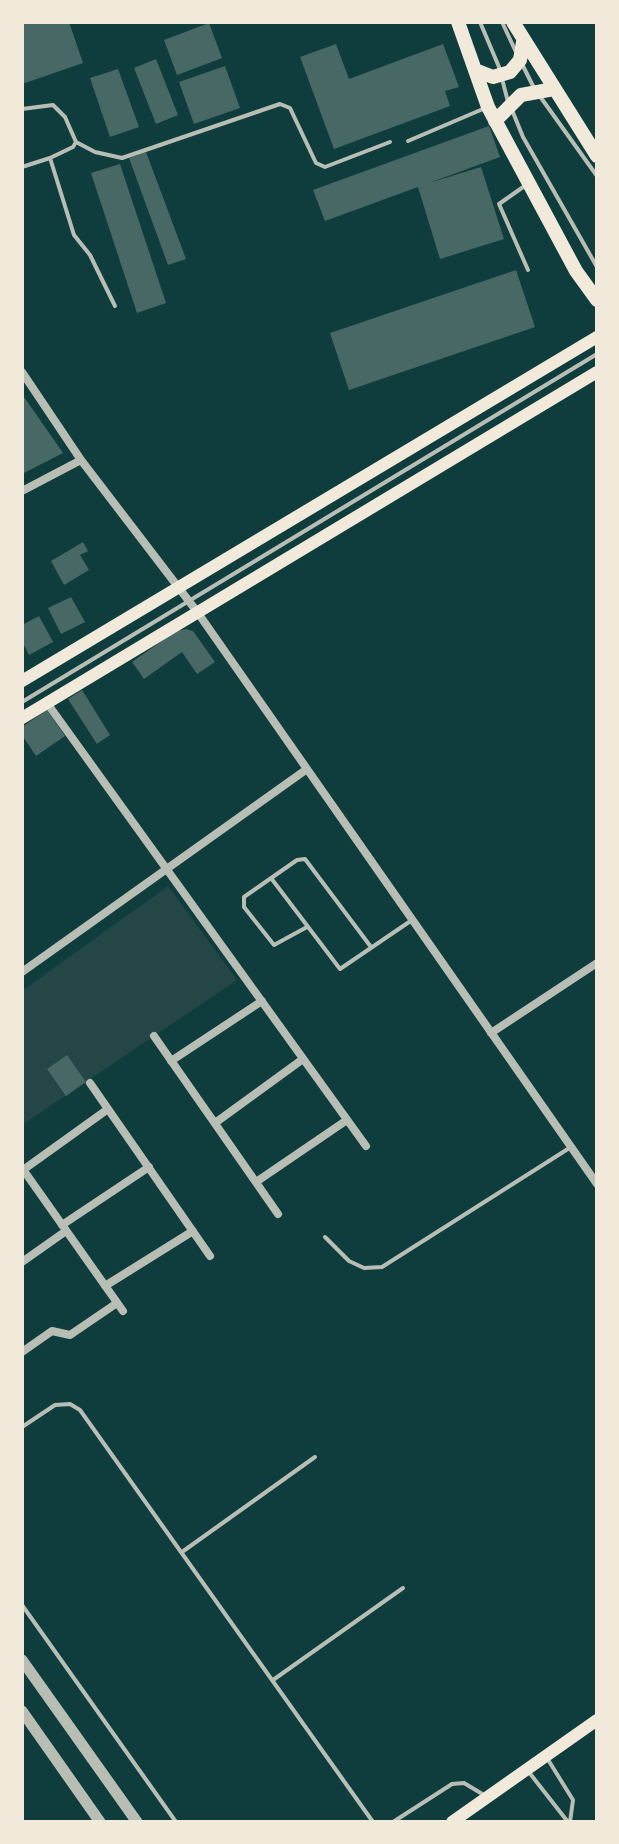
<!DOCTYPE html>
<html>
<head>
<meta charset="utf-8">
<style>
	body { margin:0 }
	#map { position:relative; width:619px; height:1844px; overflow:hidden; background:#0f3d3e; font-family:"PT Sans Narrow",sans-serif }
	canvas { display:block }
	.frame { position:absolute; inset:0; border:24px solid #f1e9da; pointer-events:none }
</style>
</head>
<body>
<div id="map">
<canvas width="619" height="1844"></canvas>
<div class="frame"></div>
</div>
<script>
const ctx = document.querySelector('canvas').getContext('2d');
ctx.lineJoin = 'round';
function fill(path, color) { ctx.fillStyle = color; ctx.fill(path, 'evenodd'); }
const toPath = rows => new Path2D(rows.map(r => 'M' + r).join(''));
function strokePath(path, color, width, dash) { ctx.strokeStyle = color; ctx.lineWidth = width; ctx.lineCap = dash ? 'butt' : 'round'; ctx.setLineDash(dash || []); ctx.stroke(path); }
const green = toPath([
	[168,886,237,980,22,1125,22,991]
]);
const building = toPath([
	[22,22,69,22,83,63,22,84],
	[209,23,222,58,177,75,164,40],
	[336,44,349,79,443,44,459,87,445,91,450,106,334,149,300,57],
	[156,59,178,115,156,124,134,68],
	[225,66,240,108,194,124,179,82],
	[118,69,139,127,110,137,90,78],
	[489,126,500,157,429,183,481,167,504,239,440,259,418,187,325,221,313,190],
	[146,152,186,259,168,265,129,158],
	[120,164,166,303,137,313,91,173],
	[516,270,535,327,349,390,330,333],
	[22,394,63,453,22,474],
	[83,542,88,551,80,555,89,570,64,585,51,561],
	[71,597,85,622,61,634,48,608],
	[39,616,53,642,29,655,22,641,22,625],
	[186,629,193,631,215,662,197,674,182,652,144,679,132,662,176,631],
	[82,690,110,735,97,744,68,699],
	[47,710,65,736,36,756,22,735,22,727],
	[67,1055,86,1082,66,1096,47,1069]
]);
const service = toPath([
	[480,22,499,67,508,102],
	[502,22,516,52],
	[522,64,534,88],
	[539,95,597,176],
	[22,109,53,105,65,117,76,142,95,152,122,158,280,104,290,108,316,163,325,167,390,142],
	[512,110,523,137,597,267],
	[408,141,483,109],
	[50,158,74,235,90,255,115,306],
	[22,167,50,158,73,147,76,142],
	[526,185,499,204,528,270],
	[22,702,597,354],
	[271,878,340,969,412,920],
	[307,927,274,945,244,907,244,897,297,860,305,859,371,947],
	[325,1237,349,1261,364,1268,382,1267,571,1147],
	[22,1427,55,1405,70,1404,80,1410,373,1822],
	[182,1552,315,1457],
	[22,1605,176,1822],
	[273,1680,403,1588],
	[547,1758,573,1800,570,1822],
	[528,1771,568,1822],
	[393,1822,452,1784,464,1783,484,1795]
]);
const minor = toPath([
	[22,372,81,460,198,613,597,1184],
	[22,491,81,460],
	[47,703,366,1146],
	[22,972,307,769],
	[491,1033,597,963],
	[154,1036,278,1214],
	[171,1061,262,1001],
	[90,1083,210,1256],
	[215,1123,303,1059],
	[22,1168,123,1311],
	[23,1170,108,1109],
	[256,1182,347,1120],
	[62,1225,149,1167],
	[22,1262,66,1231],
	[105,1286,193,1231],
	[22,1352,52,1331,70,1335,117,1303]
]);
const tertiary = toPath([
	[22,1660,137,1822],
	[22,1711,100,1822]
]);
const secondary = toPath([
	[22,681,597,337],
	[22,718,597,372],
	[452,1822,597,1720]
]);
const primary = toPath([
	[458,22,488,107,576,271,597,300],
	[513,22,597,156],
	[475,70,493,77,510,72,520,60,523,42],
	[495,121,521,95,554,89]
]);
fill(green, '#244646');
fill(building, '#486865');
strokePath(service, '#b8beb3', 4);
strokePath(minor, '#b8beb3', 8);
strokePath(tertiary, '#b8beb3', 11);
strokePath(secondary, '#f1e9da', 12);
strokePath(primary, '#f1e9da', 14);
</script>
</body>
</html>
